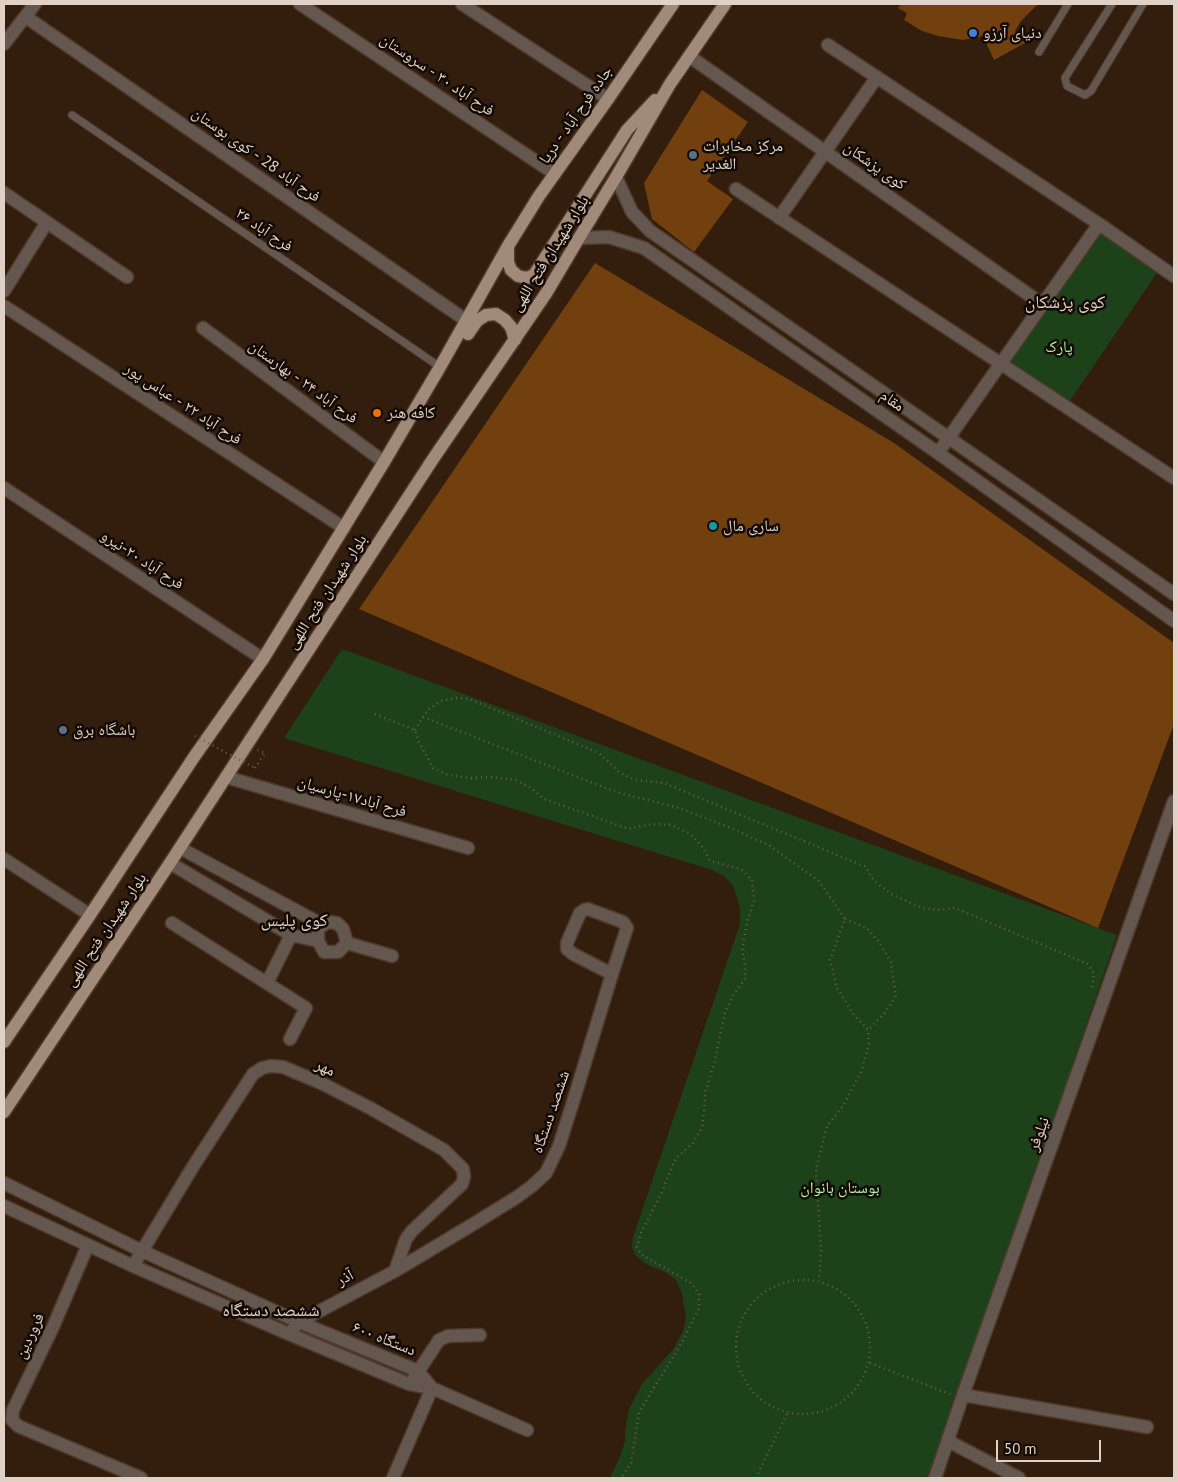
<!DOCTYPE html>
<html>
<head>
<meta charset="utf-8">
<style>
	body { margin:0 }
	#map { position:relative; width:1178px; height:1482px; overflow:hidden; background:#331d0c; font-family:"PT Sans",sans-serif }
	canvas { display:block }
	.frame { position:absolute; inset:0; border:5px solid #e0d1c7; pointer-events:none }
	.scale { position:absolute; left:996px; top:1440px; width:105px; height:22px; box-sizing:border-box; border:2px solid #e0d1c7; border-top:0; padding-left:6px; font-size:15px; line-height:18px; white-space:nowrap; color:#e0d1c7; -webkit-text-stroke:4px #130a04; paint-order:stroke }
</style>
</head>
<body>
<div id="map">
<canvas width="1178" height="1482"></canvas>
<div class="frame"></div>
<div class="scale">50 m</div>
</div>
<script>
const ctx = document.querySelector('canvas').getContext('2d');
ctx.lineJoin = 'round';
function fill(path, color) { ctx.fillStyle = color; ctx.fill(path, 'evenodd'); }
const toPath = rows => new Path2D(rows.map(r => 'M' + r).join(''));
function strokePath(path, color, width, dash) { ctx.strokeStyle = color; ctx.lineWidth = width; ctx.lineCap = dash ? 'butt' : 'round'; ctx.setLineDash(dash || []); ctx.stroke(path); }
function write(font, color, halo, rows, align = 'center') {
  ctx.font = font + ' "PT Sans","Noto Naskh Arabic",sans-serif'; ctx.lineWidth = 5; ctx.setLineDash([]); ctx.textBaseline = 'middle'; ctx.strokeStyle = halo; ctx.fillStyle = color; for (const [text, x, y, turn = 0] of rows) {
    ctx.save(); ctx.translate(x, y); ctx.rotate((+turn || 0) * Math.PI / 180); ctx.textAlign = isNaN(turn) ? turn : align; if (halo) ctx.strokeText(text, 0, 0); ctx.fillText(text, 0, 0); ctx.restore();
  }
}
const green = toPath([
	[1099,224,1161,267,1069,402,1004,359],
	[342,649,1117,935,931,1478,610,1478,621,1454,625,1441,625,1430,629,1409,642,1384,674,1348,683,1331,686,1319,682,1294,676,1280,667,1273,648,1265,635,1255,632,1246,633,1237,740,924,740,908,733,885,724,876,712,870,284,738]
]);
const building = toPath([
	[901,4,1038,4,1021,21,1015,31,1025,43,994,60,983,36,963,40,938,36,922,31,904,20,907,13,898,8],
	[702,90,748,122,707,181,733,199,694,252,652,219,644,183],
	[595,263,894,443,1174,643,1174,724,1098,928,359,609]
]);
const path = toPath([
	[375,714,415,730,419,742,433,768,448,775,470,778,490,777,516,780,531,788,544,799,629,829,641,826,657,824,671,825,689,833,701,845,710,861,741,869,752,880,754,901,747,922,742,951,745,963,745,979,734,994,725,1012,714,1064,705,1093,705,1103,702,1128,693,1143,676,1158,660,1196,641,1233,637,1247,641,1254,649,1259,691,1283,699,1294,699,1308,681,1344,639,1412,631,1463,621,1478],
	[423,717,616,792,679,808,731,828,770,846,819,881,845,919,830,960,837,988,854,1015,868,1030,869,1044,861,1072,843,1106,827,1126,816,1170,821,1251,819,1280],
	[415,730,423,717,429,709,441,701,457,698,469,699,599,753,619,772,628,777,637,780,664,783,866,867,871,877,878,884,891,894,904,900,923,908,938,910,955,908,1088,964,1094,974,1092,990],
	[255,768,265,753,257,750],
	[845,919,867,928,878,941,891,962,896,996,885,1013,868,1030],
	'736 1347a67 67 0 1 1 134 0a67 67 0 1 1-134 0Z',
	[870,1363,950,1394],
	[756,1478,787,1414]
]);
const service = toPath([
	[1112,4,1065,78,1067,86,1085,95,1091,91,1143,4],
	[1039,52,1068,4],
	[72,115,440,367]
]);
const minor = toPath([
	[300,4,555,174],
	[462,4,608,99],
	[26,17,467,321],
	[4,44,35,4],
	[828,45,1099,224],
	[689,56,1042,304],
	[616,177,632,212,650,231,1174,594],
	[736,189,1174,478],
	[4,193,127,277],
	[779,218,877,77],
	[579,238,609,237,644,248,938,453,1174,621],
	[4,291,47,222],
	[4,306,344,528],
	[203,328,384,462],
	[938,453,1099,224,1174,276],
	[4,488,263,659],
	[226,777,468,848],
	[180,848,323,925],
	[4,859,90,915],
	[170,863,291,935,318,941],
	[327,922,337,923,343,929,347,943,338,952,324,952,318,941,318,929,327,922],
	[172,923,306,1008,290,1039],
	[347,943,392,956],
	[267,983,291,935],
	[4,1183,142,1251,299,1322,418,1371,432,1388],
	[4,1206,133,1266,289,1334,409,1384,432,1388,527,1430],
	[88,1245,53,1327,13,1410,12,1420,18,1426,141,1478],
	[133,1266,194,1165,253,1074,262,1068,271,1066,283,1067,321,1083,370,1108,444,1150,463,1169,464,1177,462,1184,412,1231,406,1239,395,1271],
	[289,1334,299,1322,395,1271,475,1223,517,1197,532,1186,546,1173,559,1146,573,1102,612,974,627,928,623,922,588,909,584,910,580,913,573,929,567,943,567,949,573,954,612,974],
	[414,1378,439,1340,448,1336,480,1335],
	[963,1395,1147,1427],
	[948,1441,1019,1478],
	[393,1478,432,1388],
	[935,1478,963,1395,1174,801]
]);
const primary = toPath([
	[508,248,508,262,511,270,518,276,527,278,534,275,627,130,655,100],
	[468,334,477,321,486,315,496,314,505,320,511,327,515,340],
	[4,1042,90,915,194,757,263,659,384,462,440,367,508,246,539,196,608,99,673,4],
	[4,1112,170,863,433,459,547,292,579,238,616,177,670,84,725,4]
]);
const pathBridge = toPath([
	[195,736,255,768]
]);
const markers = [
	[973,33,5,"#3f7fe0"],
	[693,155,5,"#5c6f8a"],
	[377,413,5,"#e8710a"],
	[713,526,5,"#0f9aa8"],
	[63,730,5,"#5c6f8a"]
];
const poiNames = [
	["دنیای آرزو",983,33],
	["مرکز مخابرات",703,146],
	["الغدیر",703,164],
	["کافه هنر",387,413],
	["ساری مال",723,526],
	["باشگاه برق",73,730]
];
const streetNames = [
	["فرح آباد ۳۰ - سروستان",437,75,34],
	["جاده فرح آباد - دریا",576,115,-55],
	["فرح آباد 28 - کوی بوستان",256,155,35],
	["کوی پزشکان",875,166,35],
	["فرح آباد ۲۶",264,230,34],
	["بلوار شهیدان فتح اللهی",550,254,-58],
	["فرح آباد ۲۴ - بهارستان",303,382,36],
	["مقام",892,401,35],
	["فرح آباد ۲۲ - عباس پور",183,404,33],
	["فرح آباد ۲۰-نیرو",142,560,33],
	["بلوار شهیدان فتح اللهی",327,592,-57],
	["فرح آباد۱۷-پارسیان",352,797,16],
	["بلوار شهیدان فتح اللهی",106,930,-56],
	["مهر",325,1068,25],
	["ششصد دستگاه",551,1112,-71],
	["نیلوفر",1039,1134,-70],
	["آذر",345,1278,-28],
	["فروردین",30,1336,-65],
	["۶۰۰ دستگاه",384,1339,22]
];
const parkNames = [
	["پارک",1059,347],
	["بوستان بانوان",840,1188]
];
const neighbourhoodNames = [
	["کوی پزشکان",1065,303],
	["کوی پلیس",294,921],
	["ششصد دستگاه",271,1311]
];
fill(green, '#1d421a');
fill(building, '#723f0f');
strokePath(service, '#4f3a2a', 9);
strokePath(minor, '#4f3a2a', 15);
strokePath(primary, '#4f3a2a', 15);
strokePath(path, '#6f5b4c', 2.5, [1, 4]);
strokePath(service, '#63574f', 7);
strokePath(minor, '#63574f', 12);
strokePath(primary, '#a28a7a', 12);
strokePath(pathBridge, '#6f5b4c', 2.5, [1, 4]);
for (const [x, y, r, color] of markers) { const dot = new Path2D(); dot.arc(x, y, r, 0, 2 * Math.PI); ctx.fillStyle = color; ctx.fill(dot); strokePath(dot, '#130a04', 2); }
write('16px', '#e0d1c7', '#130a04', poiNames, 'left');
write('16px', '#e0d1c7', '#130a04', streetNames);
write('16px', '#b1f5aa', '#130a04', parkNames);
write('18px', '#e0d1c7', '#130a04', neighbourhoodNames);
</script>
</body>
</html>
